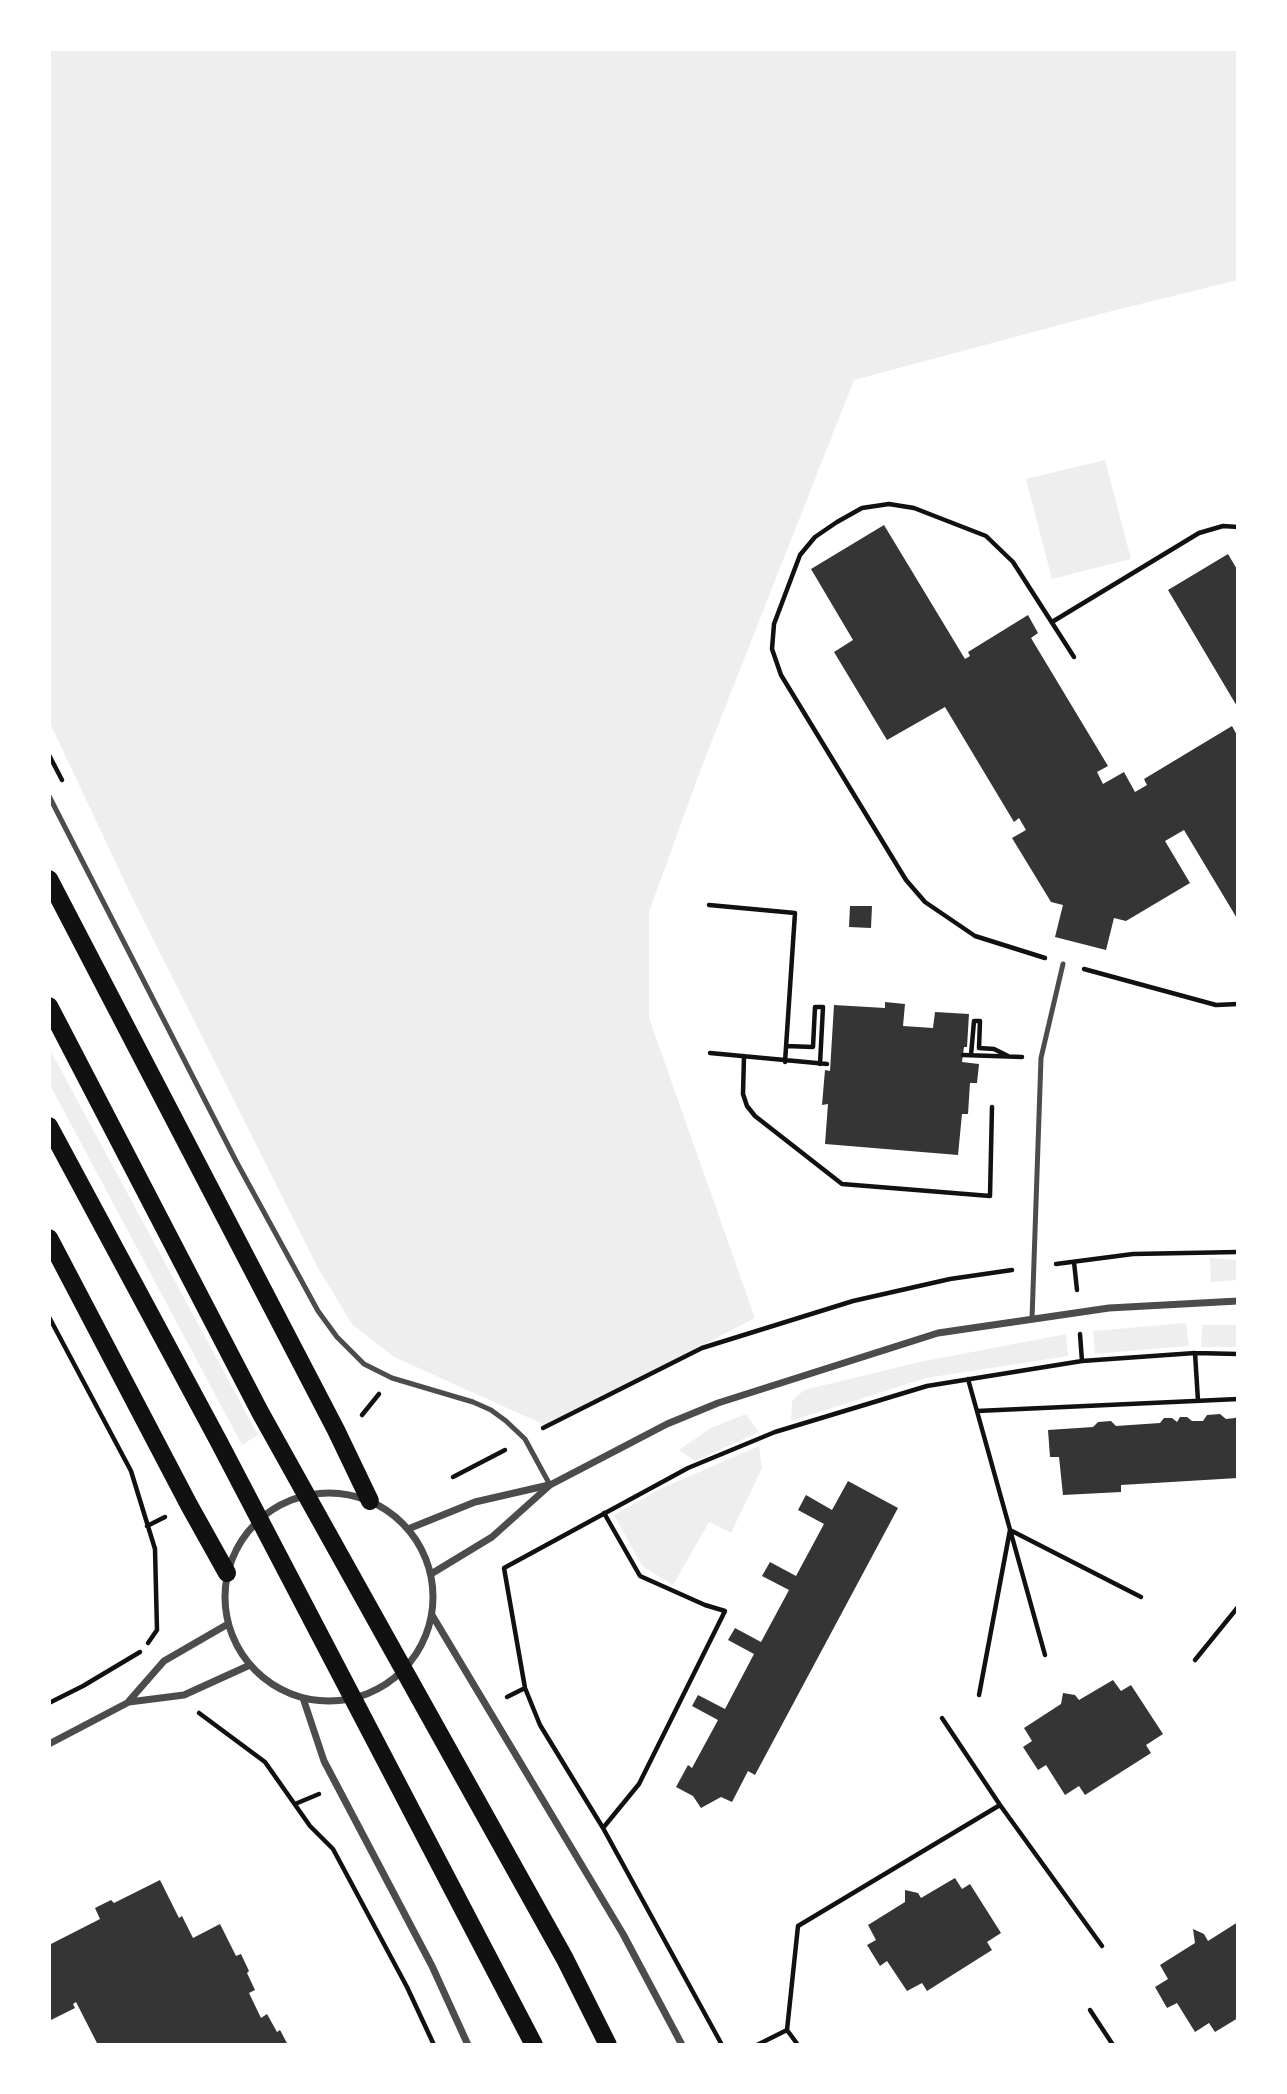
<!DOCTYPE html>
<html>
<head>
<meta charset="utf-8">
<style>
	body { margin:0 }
	#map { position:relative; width:1287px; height:2094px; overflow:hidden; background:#fff; font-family:"Golos Text",sans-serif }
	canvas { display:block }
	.frame { position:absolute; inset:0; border:51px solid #fff; pointer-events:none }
</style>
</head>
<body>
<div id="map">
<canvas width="1287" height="2094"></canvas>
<div class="frame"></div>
</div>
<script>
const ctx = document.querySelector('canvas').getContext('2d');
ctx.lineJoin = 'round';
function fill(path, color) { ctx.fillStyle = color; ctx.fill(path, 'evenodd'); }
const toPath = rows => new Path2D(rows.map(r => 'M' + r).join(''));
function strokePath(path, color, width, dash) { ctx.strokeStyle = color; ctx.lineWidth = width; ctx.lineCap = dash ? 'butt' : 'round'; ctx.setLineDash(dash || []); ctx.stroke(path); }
const green = toPath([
	[49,49,1238,49,1238,280,1108,312,854,380,702,766,649,912,649,1018,755,1318,547,1426,394,1357,352,1324,318,1268,131,895,49,721],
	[1105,460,1131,559,1052,579,1026,479],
	[49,1048,258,1435,242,1445,49,1083],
	[1210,1258,1238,1260,1238,1280,1211,1282],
	[1186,1323,1189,1346,1095,1354,1093,1331],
	[1202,1325,1238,1325,1238,1347,1201,1347],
	[1066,1334,1068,1356,926,1378,791,1421,792,1401,804,1390,920,1362],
	[746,1414,759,1432,695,1461,679,1450,711,1428],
	[759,1446,762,1468,731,1533,709,1522,673,1585,642,1566,614,1515,660,1489]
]);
const building = toPath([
	[884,525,965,659,970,656,968,652,1028,615,1038,633,1031,638,1108,766,1097,772,1103,784,1124,772,1135,792,1147,785,1144,779,1232,726,1238,737,1238,920,1184,830,1165,841,1190,883,1126,921,1114,918,1106,950,1055,937,1063,905,1051,902,1012,838,1026,830,1019,818,1014,822,945,707,887,740,834,652,853,640,811,569],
	[1228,554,1238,571,1238,708,1168,590],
	[850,906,872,906,871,928,849,927],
	[885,1002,905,1004,903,1026,933,1028,935,1012,969,1014,967,1047,964,1047,962,1062,979,1064,977,1083,970,1083,968,1114,962,1114,958,1155,825,1144,828,1104,822,1105,825,1070,830,1071,834,1005,885,1008],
	[1220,1414,1226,1419,1235,1418,1238,1415,1238,1478,1121,1485,1121,1492,1063,1495,1059,1457,1050,1457,1048,1430,1093,1427,1098,1422,1111,1421,1116,1426,1160,1423,1164,1418,1172,1418,1177,1422,1180,1417,1187,1417,1192,1421,1203,1421,1207,1415],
	[848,1481,898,1508,755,1775,748,1771,732,1802,721,1797,701,1808,693,1796,676,1787,688,1765,692,1768,718,1720,692,1706,698,1695,725,1709,754,1654,728,1640,735,1628,761,1642,789,1590,762,1576,770,1562,796,1576,824,1524,798,1510,806,1495,832,1510],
	[1113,1680,1121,1691,1131,1685,1163,1734,1146,1745,1151,1753,1085,1795,1079,1786,1065,1795,1046,1765,1038,1770,1023,1747,1032,1741,1024,1728,1061,1704,1063,1693,1075,1695,1079,1700],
	[955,1878,962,1889,970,1884,1001,1933,987,1942,992,1950,927,1991,922,1983,907,1991,887,1961,880,1966,867,1945,876,1940,868,1925,905,1902,905,1890,918,1893,921,1898],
	[160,1880,179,1918,182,1916,193,1938,220,1924,236,1956,241,1954,249,1971,247,1973,255,1990,249,1993,261,2018,267,2014,277,2032,280,2030,288,2045,98,2045,76,2002,73,2004,75,2008,49,2021,49,1945,100,1919,95,1908,111,1900,114,1903],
	[1238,1922,1238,2018,1215,2032,1209,2023,1195,2032,1177,2003,1167,2008,1155,1987,1168,1979,1160,1965,1195,1943,1193,1929,1204,1934,1208,1941]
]);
const path = toPath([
	[1052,622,1199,533,1223,526,1238,527],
	[49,755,62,780],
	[709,905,795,913,785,1062],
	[1045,958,975,936,925,902,906,880,781,675,772,649,774,624,800,555,815,537,837,522,862,508,889,504,914,508,986,536,1013,562,1074,657],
	[1084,969,1216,1005,1238,1004],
	[786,1046,813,1047,815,1007,823,1007,820,1064],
	[710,1053,827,1064],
	[963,1055,1022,1057],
	[971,1055,974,1021,980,1021,979,1048,994,1049,1008,1056],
	[744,1056,743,1094,747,1106,755,1116,842,1184,990,1196,992,1107],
	[1074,1262,1077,1290],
	[1056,1264,1133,1254,1238,1252],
	[49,1317,131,1471,155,1549,157,1630,148,1643],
	[1080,1334,1082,1361],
	[1195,1353,1198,1401],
	[968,1379,1045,1655],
	[977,1411,1238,1399],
	[362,1415,379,1394],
	[543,1428,702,1348,853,1301,950,1279,1012,1270],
	[453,1477,505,1450],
	[147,1526,165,1517],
	[1195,1660,1238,1607],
	[979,1695,1010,1530,1141,1597],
	[507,1697,525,1688],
	[49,1703,83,1686,140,1652],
	[199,1713,265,1762,310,1826,333,1849,407,1987,434,2045],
	[942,1718,1000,1805],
	[295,1804,319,1794],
	[603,1828,639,1784,725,1611,705,1605,640,1576,604,1513],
	[1090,2010,1113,2045],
	[722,2045,603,1828,540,1725,525,1688,504,1568,688,1468,775,1432,927,1386,1082,1361,1195,1353,1238,1354],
	[757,2045,787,2030],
	[798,2045,787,2030,798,1926,1000,1805,1102,1946]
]);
const service = toPath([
	[49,796,236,1161,318,1311,337,1337,364,1364,392,1378,473,1402,491,1410,506,1421,525,1439,550,1485],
	[1032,1319,1041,1058,1063,964]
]);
const minor = toPath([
	'225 1597a104 104 0 1 1 208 0a104 104 0 1 1-208 0Z',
	[408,1529,475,1502,549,1485],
	[431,1574,492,1537,550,1485,667,1424,718,1403,938,1333,1109,1308,1238,1301],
	[432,1615,623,1934,682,2045],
	[303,1698,324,1761,432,1966,468,2045],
	[129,1701,164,1661,228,1624],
	[49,1744,129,1702,184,1695,250,1665]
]);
const primary = toPath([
	[49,879,336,1430,370,1501],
	[49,1006,260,1412,565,1959,608,2045],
	[49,1126,219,1442,534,2045],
	[49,1238,189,1505,227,1573]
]);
fill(green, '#eee');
fill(building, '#353535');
strokePath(path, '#111', 4.5);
strokePath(service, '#4c4c4c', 5);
strokePath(minor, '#4c4c4c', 7);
strokePath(primary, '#111', 18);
</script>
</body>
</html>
